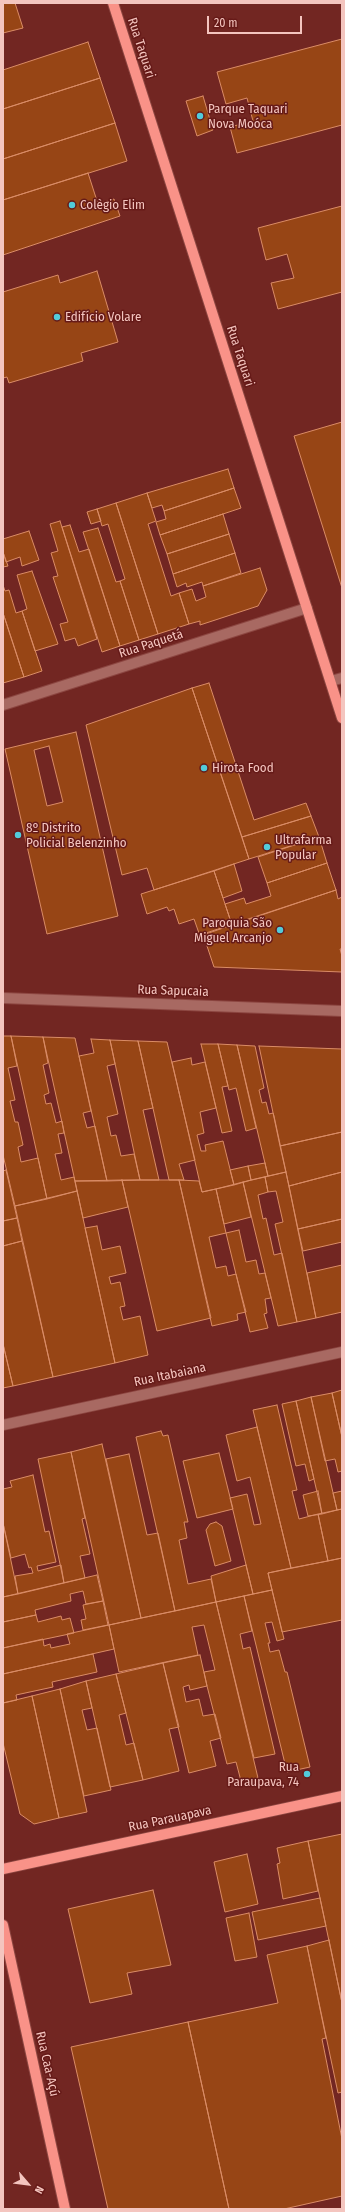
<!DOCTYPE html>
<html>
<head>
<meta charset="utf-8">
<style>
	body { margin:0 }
	#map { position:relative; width:345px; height:2212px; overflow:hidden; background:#722622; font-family:"Fira Sans Condensed",sans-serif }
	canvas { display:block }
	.frame { position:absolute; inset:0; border:4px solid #f4c5bf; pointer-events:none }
	.north { position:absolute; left:8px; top:2164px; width:40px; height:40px; -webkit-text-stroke:3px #661a18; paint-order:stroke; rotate:118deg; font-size:11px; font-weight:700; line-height:16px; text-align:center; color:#f4c5bf }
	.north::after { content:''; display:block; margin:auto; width:14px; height:18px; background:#f4c5bf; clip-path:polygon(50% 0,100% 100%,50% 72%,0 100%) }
	.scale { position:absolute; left:207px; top:16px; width:95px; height:18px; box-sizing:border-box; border:2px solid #f4c5bf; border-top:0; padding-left:5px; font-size:12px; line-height:14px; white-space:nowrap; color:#f4c5bf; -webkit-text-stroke:3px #661a18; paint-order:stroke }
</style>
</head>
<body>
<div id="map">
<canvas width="345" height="2212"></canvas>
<div class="frame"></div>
<div class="north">N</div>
<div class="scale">20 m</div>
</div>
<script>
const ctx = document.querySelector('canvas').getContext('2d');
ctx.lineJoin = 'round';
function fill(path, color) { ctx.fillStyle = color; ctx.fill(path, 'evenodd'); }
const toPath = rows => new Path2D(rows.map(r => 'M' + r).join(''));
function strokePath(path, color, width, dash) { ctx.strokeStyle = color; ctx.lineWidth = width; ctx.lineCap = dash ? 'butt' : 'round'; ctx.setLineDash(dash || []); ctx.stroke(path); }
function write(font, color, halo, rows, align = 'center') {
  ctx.font = font + ' "Fira Sans Condensed",sans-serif'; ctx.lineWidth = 3; ctx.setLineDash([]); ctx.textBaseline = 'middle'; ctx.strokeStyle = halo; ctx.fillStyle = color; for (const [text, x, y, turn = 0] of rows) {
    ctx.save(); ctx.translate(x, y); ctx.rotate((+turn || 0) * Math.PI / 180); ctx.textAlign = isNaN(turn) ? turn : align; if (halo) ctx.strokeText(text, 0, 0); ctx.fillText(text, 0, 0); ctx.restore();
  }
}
const building = toPath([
	[3,3,15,3,23,28,3,33,3,3],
	[342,39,342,125,237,153,230,127,253,121,247,98,226,104,217,72,342,39],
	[88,42,100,78,3,109,3,70,88,42],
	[100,78,115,123,3,159,3,109,100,78],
	[203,96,213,130,197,136,186,101,203,96],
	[115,123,127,161,3,200,3,159,115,123],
	[88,173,98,204,114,199,120,216,3,255,3,200,88,173],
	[342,206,342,292,278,309,271,283,294,278,287,254,266,260,258,228,342,206],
	[97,271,118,342,81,353,83,361,9,383,7,377,3,378,3,292,58,275,60,283,97,271],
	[342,422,342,588,294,436,342,422],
	[228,469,234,488,164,511,162,505,152,508,147,493,228,469],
	[234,488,241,508,160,535,156,522,166,519,164,511,234,488],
	[147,493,156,521,148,524,171,596,179,593,189,624,158,634,116,503,147,493],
	[116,503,158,634,139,640,120,581,125,579,108,524,102,526,97,509,116,503],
	[97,509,101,521,91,524,87,512,97,509],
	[223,514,229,534,167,554,160,535,223,514],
	[60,521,97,639,78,646,75,638,65,641,60,624,68,622,53,577,58,576,51,553,58,551,50,524,60,521],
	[70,525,79,552,89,549,120,646,102,652,62,527,70,525],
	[98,528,116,582,120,581,139,640,120,646,83,532,98,528],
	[29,531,39,560,22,566,20,557,6,562,3,552,3,539,29,531],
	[229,534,235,553,173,574,167,554,229,534],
	[3,552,8,566,3,567,3,552],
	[235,553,241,573,203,586,202,582,187,587,186,583,177,587,173,574,235,553],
	[260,568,267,590,258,606,200,625,200,621,189,624,179,593,192,589,196,601,206,597,203,586,260,568],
	[32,571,58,644,35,651,22,611,27,609,17,575,32,571],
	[3,585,5,591,9,590,16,613,22,611,42,671,24,677,3,613,3,585],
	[3,613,24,677,3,683,3,613],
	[209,683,254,820,306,803,311,816,242,837,192,688,209,683],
	[192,688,249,859,154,890,147,868,122,875,86,725,192,688],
	[76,732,118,916,47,934,5,749,76,732],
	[49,746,63,802,47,806,34,750,49,746],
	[311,816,319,837,249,859,242,837,311,816],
	[319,837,327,863,267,883,258,857,319,837],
	[327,863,336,890,232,925,225,904,244,898,246,904,271,896,267,883,327,863],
	[234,864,242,891,223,898,214,871,234,864],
	[214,871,232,925,200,936,194,919,179,924,174,909,169,911,167,907,147,914,141,894,214,871],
	[336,890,338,899,342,897,342,949,340,949,342,956,342,972,214,967,203,934,336,890],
	[3,1036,11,1036,17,1066,8,1068,15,1100,10,1101,15,1122,18,1122,23,1145,18,1147,21,1162,38,1158,47,1199,15,1206,3,1155,3,1036],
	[11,1036,43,1037,48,1063,43,1065,49,1093,44,1095,46,1104,51,1103,56,1123,62,1121,64,1133,58,1134,62,1153,55,1154,61,1180,74,1177,77,1191,47,1199,11,1036],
	[43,1037,75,1038,91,1111,83,1113,87,1128,95,1126,107,1181,75,1181,43,1037],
	[91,1039,110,1040,115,1064,107,1066,118,1114,107,1117,111,1136,116,1135,121,1156,134,1154,140,1180,107,1181,79,1056,94,1053,91,1039],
	[110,1040,138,1041,153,1108,143,1110,159,1180,140,1180,110,1040],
	[138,1041,167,1042,195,1160,179,1164,184,1180,169,1180,138,1041],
	[201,1044,218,1044,228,1086,222,1087,232,1131,222,1133,201,1044],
	[218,1044,237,1045,256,1128,246,1131,236,1088,229,1090,218,1044],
	[237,1045,255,1046,264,1088,259,1090,262,1103,266,1102,269,1114,273,1113,274,1116,286,1172,268,1176,237,1045],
	[259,1046,342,1049,342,1132,280,1146,259,1046],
	[191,1058,192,1065,205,1062,216,1108,200,1112,204,1133,197,1135,201,1151,206,1151,205,1145,223,1141,234,1185,202,1192,172,1062,191,1058],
	[342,1132,342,1172,289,1186,280,1146,342,1132],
	[265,1163,268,1176,251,1180,248,1166,265,1163],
	[248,1166,251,1180,234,1185,230,1170,248,1166],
	[6,1170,17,1218,3,1221,3,1171,6,1170],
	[286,1172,316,1318,297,1322,275,1224,283,1222,276,1191,268,1192,265,1177,286,1172],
	[342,1172,342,1219,298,1229,289,1186,342,1172],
	[265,1177,268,1192,258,1195,263,1219,266,1218,274,1255,282,1253,297,1322,278,1326,243,1182,265,1177],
	[122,1180,128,1207,83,1218,75,1181,122,1180],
	[122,1180,179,1180,211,1318,157,1331,122,1180],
	[179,1180,199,1181,202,1192,216,1189,226,1233,209,1237,216,1268,226,1266,228,1276,236,1274,246,1312,237,1314,238,1320,212,1326,179,1180],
	[243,1182,251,1217,224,1224,216,1189,243,1182],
	[77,1191,115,1363,53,1377,15,1206,77,1191],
	[17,1218,22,1241,3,1246,3,1221,17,1218],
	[342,1219,342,1242,303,1251,298,1229,342,1219],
	[97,1226,102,1250,120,1246,126,1273,109,1277,111,1284,120,1282,125,1306,120,1307,123,1320,140,1316,148,1355,115,1363,85,1228,97,1226],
	[239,1230,246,1262,256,1260,259,1274,265,1273,271,1298,265,1299,267,1313,264,1314,268,1328,250,1332,226,1233,239,1230],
	[22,1241,53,1377,13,1386,3,1344,3,1246,22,1241],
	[342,1265,342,1312,316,1318,307,1273,342,1265],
	[3,1344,13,1386,3,1388,3,1344],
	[342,1390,342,1437,332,1393,342,1390],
	[332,1393,342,1437,342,1471,338,1472,335,1459,325,1461,311,1397,332,1393],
	[311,1397,337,1510,322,1514,296,1401,311,1397],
	[296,1401,314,1479,309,1481,305,1464,296,1466,282,1404,296,1401],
	[277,1405,297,1490,292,1491,299,1519,318,1514,328,1561,291,1568,253,1410,277,1405],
	[257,1427,291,1568,268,1573,272,1590,253,1594,230,1498,247,1494,254,1525,261,1524,250,1477,237,1481,226,1435,257,1427],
	[161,1431,163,1436,168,1435,188,1522,184,1522,187,1538,179,1540,188,1584,211,1579,216,1602,175,1611,136,1437,161,1431],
	[102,1444,141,1618,109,1625,71,1452,102,1444],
	[71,1452,85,1518,82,1519,90,1554,80,1556,85,1578,64,1583,38,1459,71,1452],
	[219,1453,233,1509,197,1518,183,1461,219,1453],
	[129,1454,147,1535,158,1533,175,1611,141,1618,106,1459,129,1454],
	[33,1475,45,1532,49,1531,56,1562,37,1566,38,1571,61,1565,64,1583,18,1594,15,1576,33,1573,31,1567,29,1568,25,1554,11,1558,3,1523,3,1489,12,1487,10,1481,33,1475],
	[318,1491,322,1514,308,1516,303,1495,318,1491],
	[342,1491,342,1509,337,1510,333,1493,342,1491],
	[342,1509,342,1558,328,1561,318,1514,342,1509],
	[216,1522,222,1526,231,1561,215,1566,206,1530,210,1524,216,1522],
	[3,1523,18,1594,3,1597,3,1523],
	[342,1558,342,1620,282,1632,268,1573,342,1558],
	[246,1565,253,1594,216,1602,211,1576,246,1565],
	[97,1575,103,1601,86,1604,83,1591,70,1594,71,1601,35,1610,36,1615,3,1622,3,1597,97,1575],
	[272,1590,284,1639,277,1641,272,1622,265,1623,270,1643,268,1643,270,1652,279,1650,285,1672,287,1672,310,1767,287,1772,244,1596,272,1590],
	[244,1596,252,1631,240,1634,243,1649,250,1647,275,1754,254,1758,216,1602,244,1596],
	[103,1601,108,1625,83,1630,81,1620,86,1619,83,1605,103,1601],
	[216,1602,258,1778,241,1781,236,1762,227,1764,207,1686,204,1672,215,1670,204,1625,192,1627,198,1655,119,1672,109,1625,216,1602],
	[36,1615,38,1622,61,1616,62,1620,70,1618,74,1633,3,1648,3,1622,36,1615],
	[109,1625,114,1649,3,1674,3,1648,43,1639,44,1646,50,1644,51,1648,70,1644,67,1634,109,1625],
	[93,1654,97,1672,52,1682,53,1687,16,1695,17,1700,3,1703,3,1674,93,1654],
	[200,1655,207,1686,190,1690,189,1685,183,1687,186,1702,199,1699,203,1716,215,1714,221,1738,210,1741,216,1766,189,1773,163,1663,200,1655],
	[163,1663,179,1727,169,1729,179,1771,143,1780,116,1674,163,1663],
	[116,1674,126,1713,119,1715,126,1745,134,1743,143,1780,110,1787,86,1681,116,1674],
	[86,1681,92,1708,82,1710,87,1730,97,1728,111,1790,84,1796,60,1689,86,1681],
	[60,1689,87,1812,59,1818,32,1696,60,1689],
	[32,1696,59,1818,34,1824,20,1814,3,1743,3,1703,32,1696],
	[342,1834,342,2003,308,1841,342,1834],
	[308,1841,318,1891,283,1899,277,1864,280,1863,277,1848,308,1841],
	[247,1854,258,1904,225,1912,214,1862,247,1854],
	[153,1890,171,1965,127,1973,132,1994,90,2003,68,1909,153,1890],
	[320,1898,326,1926,258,1940,252,1912,320,1898],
	[249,1913,257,1957,235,1961,226,1918,249,1913],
	[329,1940,342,2003,342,2092,338,2093,307,1946,329,1940],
	[307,1946,326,2038,322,2039,342,2139,342,2196,284,2209,229,2209,188,2022,278,2003,267,1955,307,1946],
	[188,2022,229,2209,108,2209,71,2047,188,2022]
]);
const minor = toPath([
	[331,681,342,678],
	[3,705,307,608],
	[3,998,342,1011],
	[3,1425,342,1352]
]);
const major = toPath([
	[113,3,342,718],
	[3,1869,342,1796],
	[3,1925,65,2209]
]);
const markers = [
	[200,116,4,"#52cbda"],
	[72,205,4,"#52cbda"],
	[57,317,4,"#52cbda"],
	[204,768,4,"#52cbda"],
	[18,835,4,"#52cbda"],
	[267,847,4,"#52cbda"],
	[280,930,4,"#52cbda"],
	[307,1774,4,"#52cbda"]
];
const streetNames = [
	["Rua Taquari",141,48,72],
	["Rua Taquari",240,356,72],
	["Rua Paquetá",151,644,-18],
	["Rua Sapucaia",173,991,2],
	["Rua Itabaiana",170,1375,-12],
	["Rua Parauapava",170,1819,-12],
	["Rua Caa-Açú",47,2064,77]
];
const poiNames = [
	["Parque Taquari",208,109],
	["Nova Moóca",208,124],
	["Colègio Elim",80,205],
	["Edifício Volare",65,317],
	["Hirota Food",212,768],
	["8º Distrito",26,828],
	["Policial Belenzinho",26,843],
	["Ultrafarma",275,840],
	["Popular",275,855],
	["Paroquia São",272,923,"right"],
	["Miguel Arcanjo",272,938,"right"],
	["Rua",299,1767,"right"],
	["Paraupava, 74",299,1782,"right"]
];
fill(building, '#974515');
strokePath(building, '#da8c66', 1);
strokePath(minor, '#8c4641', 12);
strokePath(major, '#8c4641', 12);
strokePath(minor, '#a86962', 10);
strokePath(major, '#f99288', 10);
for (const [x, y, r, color] of markers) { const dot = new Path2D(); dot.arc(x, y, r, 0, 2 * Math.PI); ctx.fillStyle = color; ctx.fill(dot); strokePath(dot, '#661a18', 1.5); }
write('13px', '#f4c5bf', '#661a18', streetNames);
write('13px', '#f4c5bf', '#661a18', poiNames, 'left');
</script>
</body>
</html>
